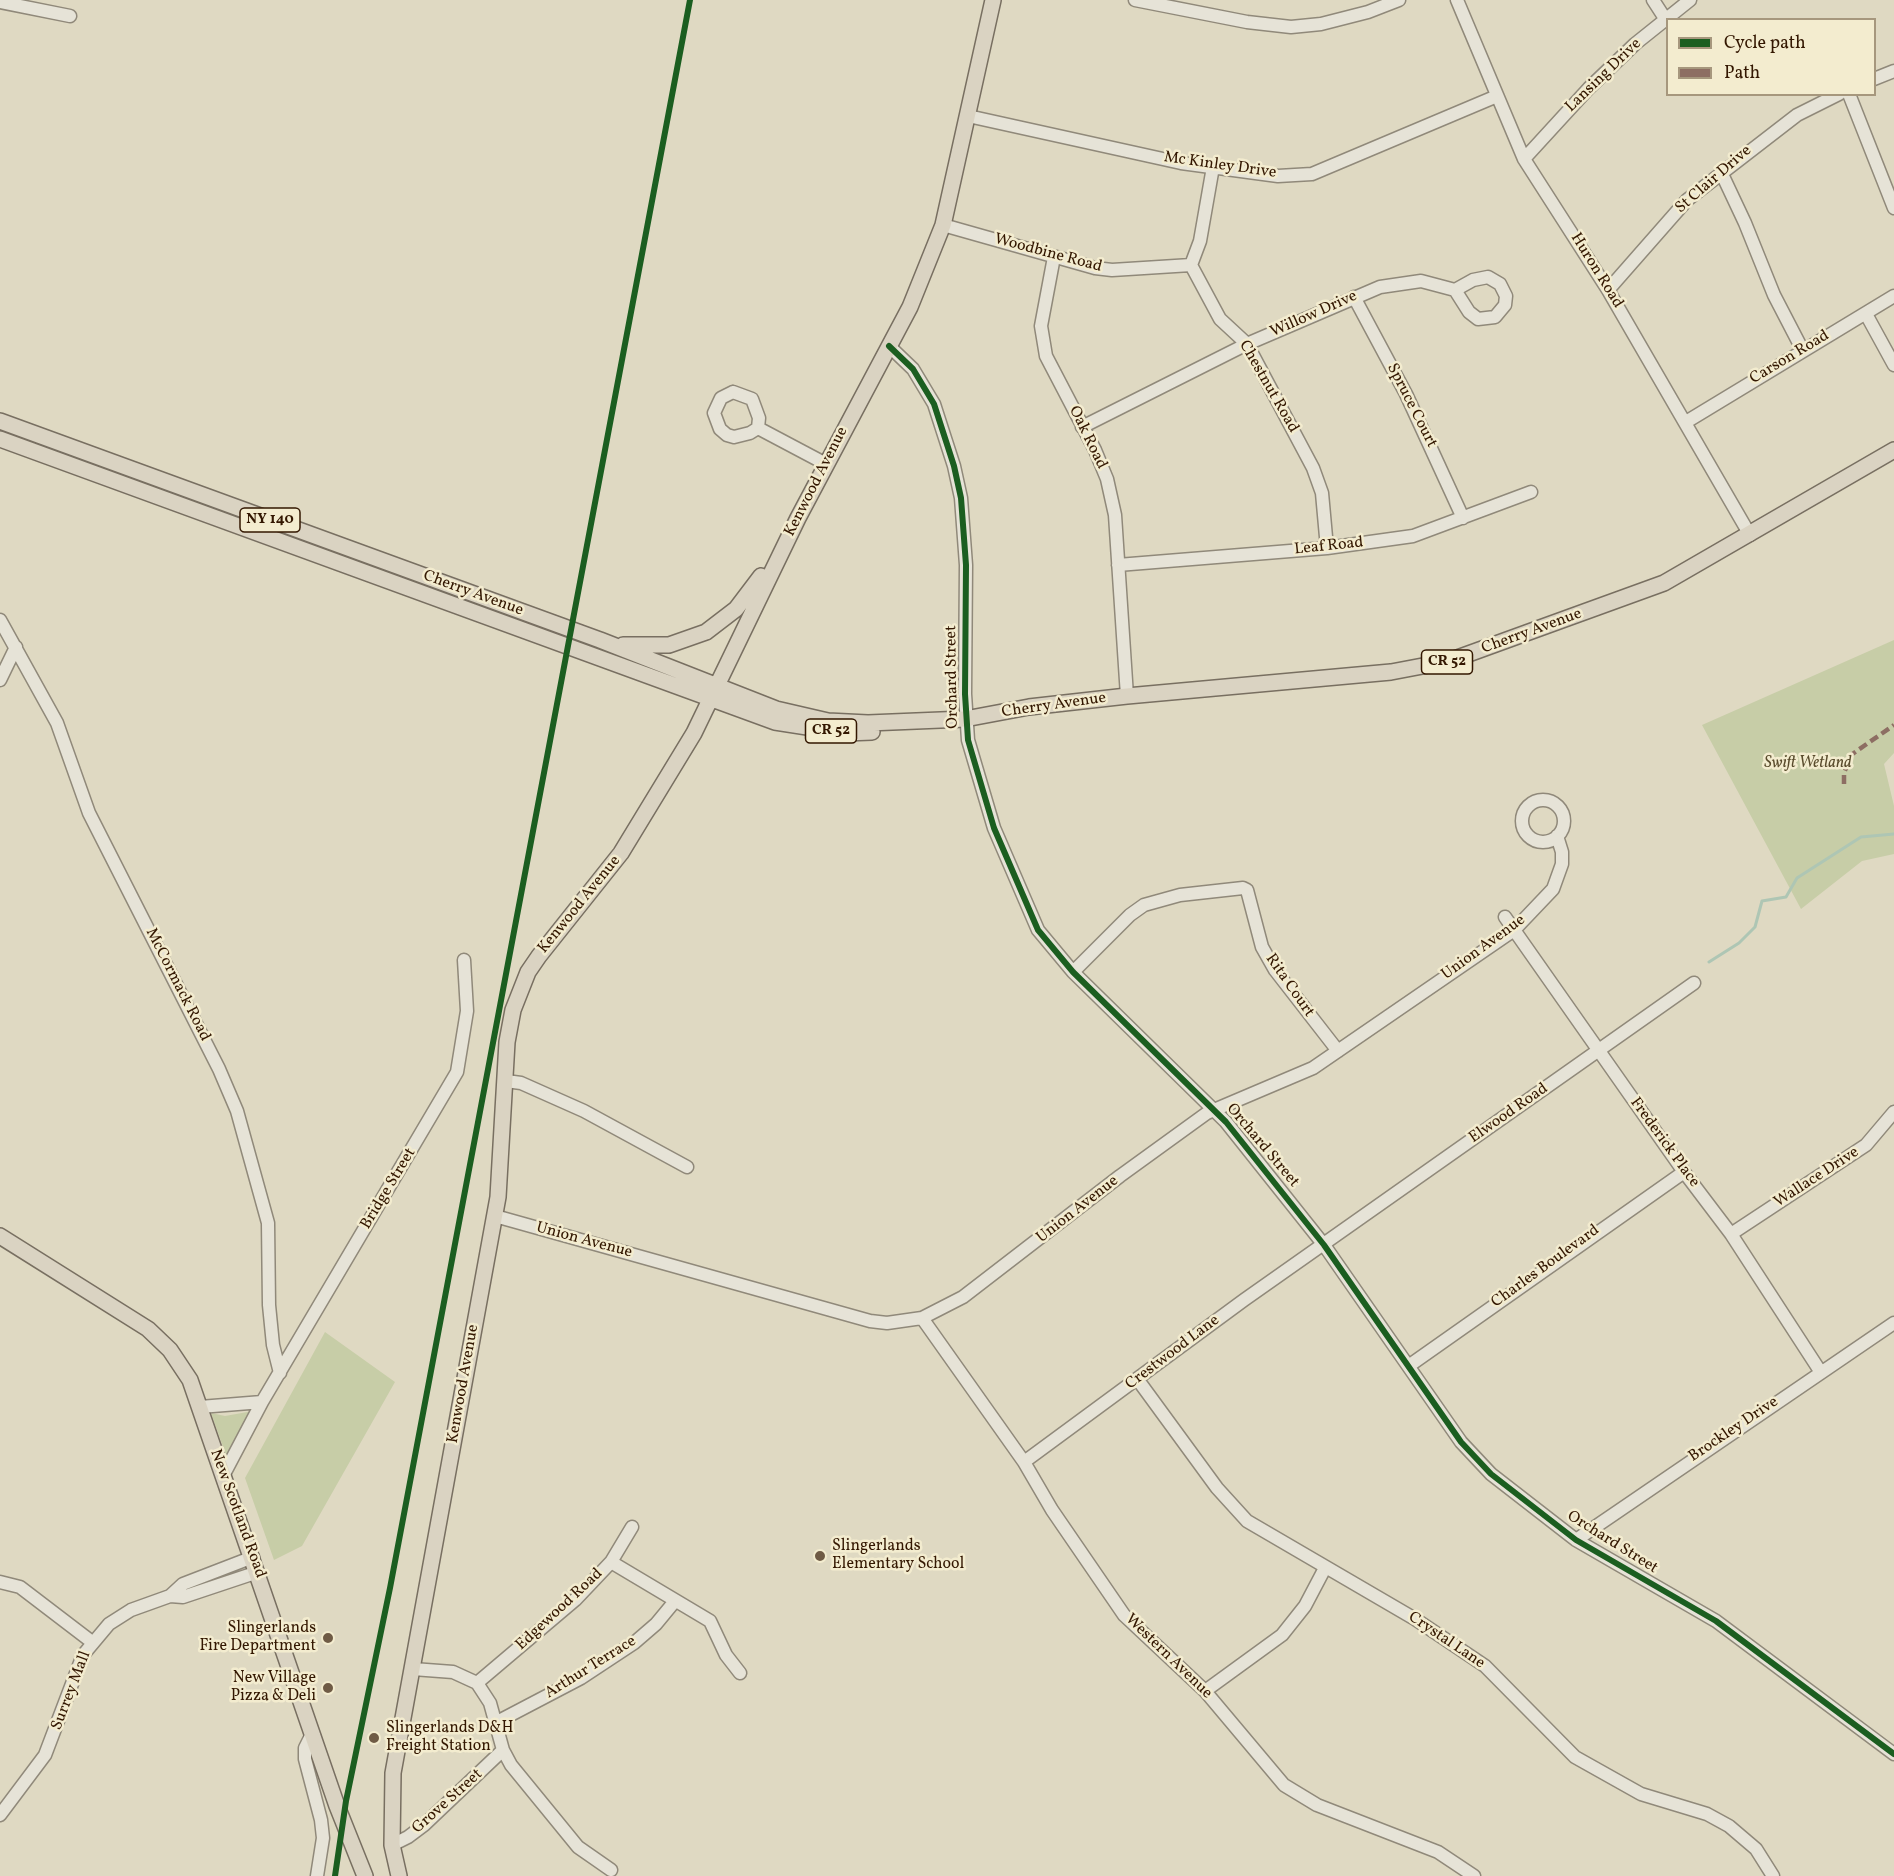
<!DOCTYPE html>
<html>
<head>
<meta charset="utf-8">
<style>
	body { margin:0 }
	#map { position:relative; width:1894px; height:1876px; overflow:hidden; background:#dfd9c2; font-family:Vollkorn,serif }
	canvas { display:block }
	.legend { position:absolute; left:1666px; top:18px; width:210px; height:78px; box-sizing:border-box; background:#f3eccf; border:2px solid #a6977d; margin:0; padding:8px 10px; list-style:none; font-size:18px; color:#331701 }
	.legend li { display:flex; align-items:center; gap:12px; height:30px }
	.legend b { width:30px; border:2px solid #a6977d }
</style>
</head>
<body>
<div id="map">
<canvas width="1894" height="1876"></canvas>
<ul class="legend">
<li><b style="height:8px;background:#1b5e20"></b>Cycle path</li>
<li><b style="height:8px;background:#8d6e63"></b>Path</li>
</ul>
</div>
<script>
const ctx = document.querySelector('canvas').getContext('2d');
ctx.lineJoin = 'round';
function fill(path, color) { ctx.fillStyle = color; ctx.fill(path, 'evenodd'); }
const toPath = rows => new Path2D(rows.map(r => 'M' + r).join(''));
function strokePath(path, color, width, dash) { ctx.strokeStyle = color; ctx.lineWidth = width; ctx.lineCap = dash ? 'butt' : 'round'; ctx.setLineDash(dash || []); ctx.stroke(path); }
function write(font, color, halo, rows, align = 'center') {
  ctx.font = font + ' Vollkorn,serif'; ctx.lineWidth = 5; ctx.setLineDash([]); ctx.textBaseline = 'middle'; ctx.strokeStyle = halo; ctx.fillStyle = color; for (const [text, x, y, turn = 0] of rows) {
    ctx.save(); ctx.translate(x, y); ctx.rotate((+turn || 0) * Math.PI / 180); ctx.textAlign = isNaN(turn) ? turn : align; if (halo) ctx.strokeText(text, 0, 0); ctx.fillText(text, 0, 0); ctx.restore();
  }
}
const green = toPath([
	[1894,640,1894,753,1884,764,1894,806,1894,854,1862,861,1801,909,1702,725],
	[325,1332,395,1382,302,1546,274,1560,245,1478],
	[253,1411,227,1458,211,1413,225,1416]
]);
const stream = toPath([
	[1709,962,1739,943,1755,927,1762,901,1786,897,1797,878,1861,837,1894,834]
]);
const minor = toPath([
	[1135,0,1247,22,1291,27,1321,24,1368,12,1399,0],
	[1457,0,1524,159,1608,290,1750,535],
	[1653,0,1666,20],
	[0,2,70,16],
	[1874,79,1894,71],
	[1849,94,1894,208],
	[968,116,1181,163,1278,176,1312,174,1497,96],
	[1524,159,1589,88,1635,44,1690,0],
	[1213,167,1200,241,1191,265,1220,319,1247,344,1313,468,1322,493,1327,548],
	[1721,172,1745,223,1774,295,1802,349],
	[943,225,1095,268,1112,270,1191,265],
	[1054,257,1041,326,1046,356,1095,450,1107,479,1115,515,1127,696],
	[1608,290,1687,200,1797,115,1839,94],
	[1354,297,1406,394,1463,518],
	[1866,314,1894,365],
	[889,346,913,369,934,404,954,466,961,498,966,565,965,694,968,740,994,828,1038,930,1073,972,1226,1122,1324,1245,1461,1442,1491,1474,1576,1540,1716,1621,1894,1754],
	[733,392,752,399,759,418,758,428,750,433,734,437,727,435,720,429,714,413,721,398,733,392],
	[1686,422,1894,296],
	[1082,427,1247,344,1380,287,1421,281,1455,290,1469,312,1478,319,1495,317,1505,305,1506,296,1500,284,1488,277,1473,280,1455,290],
	[758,428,826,464],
	[1118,565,1327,548,1413,536,1531,492],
	[0,620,57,723,89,813,219,1069,237,1111,268,1223,269,1305,273,1345,280,1373],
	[0,680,16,647],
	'1522 821a21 21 0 1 1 42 0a21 21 0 1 1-42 0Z',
	[1505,917,1684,1172,1731,1234,1820,1371],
	[1073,972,1130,915,1144,905,1180,895,1243,888,1247,890,1262,947,1275,970,1338,1051],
	[506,1081,521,1083,584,1111,687,1167],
	[495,1216,870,1321,887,1323,922,1318,963,1297,1120,1176,1207,1113,1313,1068,1514,930,1553,889,1562,864,1562,852,1557,836],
	[1731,1234,1866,1145,1894,1112],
	[922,1318,1024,1462,1052,1510,1124,1615,1205,1691,1284,1785,1317,1805,1438,1852,1474,1876],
	[1410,1365,1684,1172],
	[1138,1380,1217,1488,1247,1521,1415,1619,1485,1666,1575,1757,1641,1794,1707,1814,1729,1826,1756,1849,1773,1876],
	[200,1407,262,1402],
	[1024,1462,1244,1300,1694,983],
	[223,1476,262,1402,457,1072,467,1011,464,960],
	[1576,1540,1894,1323],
	[611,1562,710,1621,726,1655,740,1673],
	[0,1582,20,1587,92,1642],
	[170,1596,183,1584,253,1557],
	[477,1683,575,1600,611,1562,632,1527],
	[1205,1691,1282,1635,1305,1606,1325,1568],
	[497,1722,581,1678,634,1643,656,1624,675,1601],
	[314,1736,310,1738,305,1748,305,1759,321,1820,323,1838,317,1876],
	[503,1750,511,1765,578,1847,611,1870],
	[0,1815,45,1755,83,1655,109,1624,131,1610,170,1596,183,1597,258,1572],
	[392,1845,408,1837,424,1825,503,1750,490,1703,477,1683,453,1672,413,1669]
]);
const major = toPath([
	[0,421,600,640,776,709,828,721,868,723,965,719,1029,707,1127,696,1391,672,1449,661,1664,583,1894,450],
	[0,439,775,722,846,733,872,732],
	[623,645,669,645,706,632,736,609,761,576],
	[0,1236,148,1329,170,1350,190,1380,337,1806,365,1876],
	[399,1876,392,1845,393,1773,498,1197,507,1042,513,1010,528,972,539,956,621,853,694,733,798,518,910,307,943,225,993,0]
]);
const quiet = toPath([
	[1844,784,1844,773,1851,755,1894,725]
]);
const cycleway = toPath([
	[889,346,913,369,934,404,954,466,961,498,966,565,965,694,968,740,994,828,1038,930,1073,972,1226,1122,1324,1245,1461,1442,1491,1474,1576,1540,1716,1621,1894,1754],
	[335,1876,346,1801,390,1588,690,0]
]);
const markers = [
	[820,1556,6,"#6f5b45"],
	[328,1638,6,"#6f5b45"],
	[328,1688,6,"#6f5b45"],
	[374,1738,6,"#6f5b45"]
];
const shields = [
	[270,520,60],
	[1447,662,51],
	[831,731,51]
];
const shieldNames = [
	["NY 140",270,520],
	["CR 52",1447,662],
	["CR 52",831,731]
];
const streetNames = [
	["Lansing Drive",1604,76,-44],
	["Mc Kinley Drive",1220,166,8],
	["St Clair Drive",1714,180,-41],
	["Woodbine Road",1048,254,15],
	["Huron Road",1596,271,58],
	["Willow Drive",1314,315,-24],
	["Carson Road",1790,358,-31],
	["Chestnut Road",1268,387,60],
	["Spruce Court",1411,406,63],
	["Oak Road",1087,438,64],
	["Kenwood Avenue",817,482,-63],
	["Leaf Road",1329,547,-6],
	["Cherry Avenue",473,594,20],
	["Cherry Avenue",1532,632,-20],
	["Orchard Street",953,677,-91],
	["Cherry Avenue",1054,706,-8],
	["Kenwood Avenue",580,905,-51],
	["Union Avenue",1484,948,-36],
	["McCormack Road",177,985,63],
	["Rita Court",1289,986,55],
	["Elwood Road",1509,1114,-35],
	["Frederick Place",1664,1143,54],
	["Orchard Street",1262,1146,50],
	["Wallace Drive",1817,1178,-33],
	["Bridge Street",389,1189,-59],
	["Union Avenue",1078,1210,-38],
	["Union Avenue",584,1241,15],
	["Charles Boulevard",1546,1267,-36],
	["Crestwood Lane",1173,1353,-37],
	["Kenwood Avenue",464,1384,-80],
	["Brockley Drive",1734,1430,-34],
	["New Scotland Road",237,1514,70],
	["Orchard Street",1612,1543,32],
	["Edgewood Road",560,1610,-43],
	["Crystal Lane",1446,1641,34],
	["Western Avenue",1168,1657,44],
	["Arthur Terrace",591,1668,-32],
	["Surrey Mall",72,1691,-69],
	["Grove Street",448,1802,-42]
];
const parkNames = [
	["Swift Wetland",1808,764]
];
const poiNames = [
	["Slingerlands",832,1547],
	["Elementary School",832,1565],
	["Slingerlands",316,1629,"right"],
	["Fire Department",316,1647,"right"],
	["New Village",316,1679,"right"],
	["Pizza & Deli",316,1697,"right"],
	["Slingerlands D&H",386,1729],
	["Freight Station",386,1747]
];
fill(green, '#c7cda7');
strokePath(stream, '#aec6b4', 3);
strokePath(minor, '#90897a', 15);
strokePath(major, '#786f61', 18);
strokePath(minor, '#e6e3d7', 12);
strokePath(major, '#dad3c2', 15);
strokePath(quiet, '#8d6e63', 4.5, [9, 4.5]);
strokePath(cycleway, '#1b5e20', 6);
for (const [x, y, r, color] of markers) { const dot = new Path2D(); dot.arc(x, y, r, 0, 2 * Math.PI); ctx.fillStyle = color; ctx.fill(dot); strokePath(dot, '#f3eccf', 2); }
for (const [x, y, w] of shields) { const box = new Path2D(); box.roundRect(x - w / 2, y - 12, w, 24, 4.5); ctx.fillStyle = '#f3eccf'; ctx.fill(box); strokePath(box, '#331701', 1.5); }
write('bold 15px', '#331701', null, shieldNames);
write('16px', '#331701', '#f3eccf', streetNames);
write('italic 16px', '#594b2c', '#f3eccf', parkNames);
write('16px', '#331701', '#f3eccf', poiNames, 'left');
</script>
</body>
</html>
